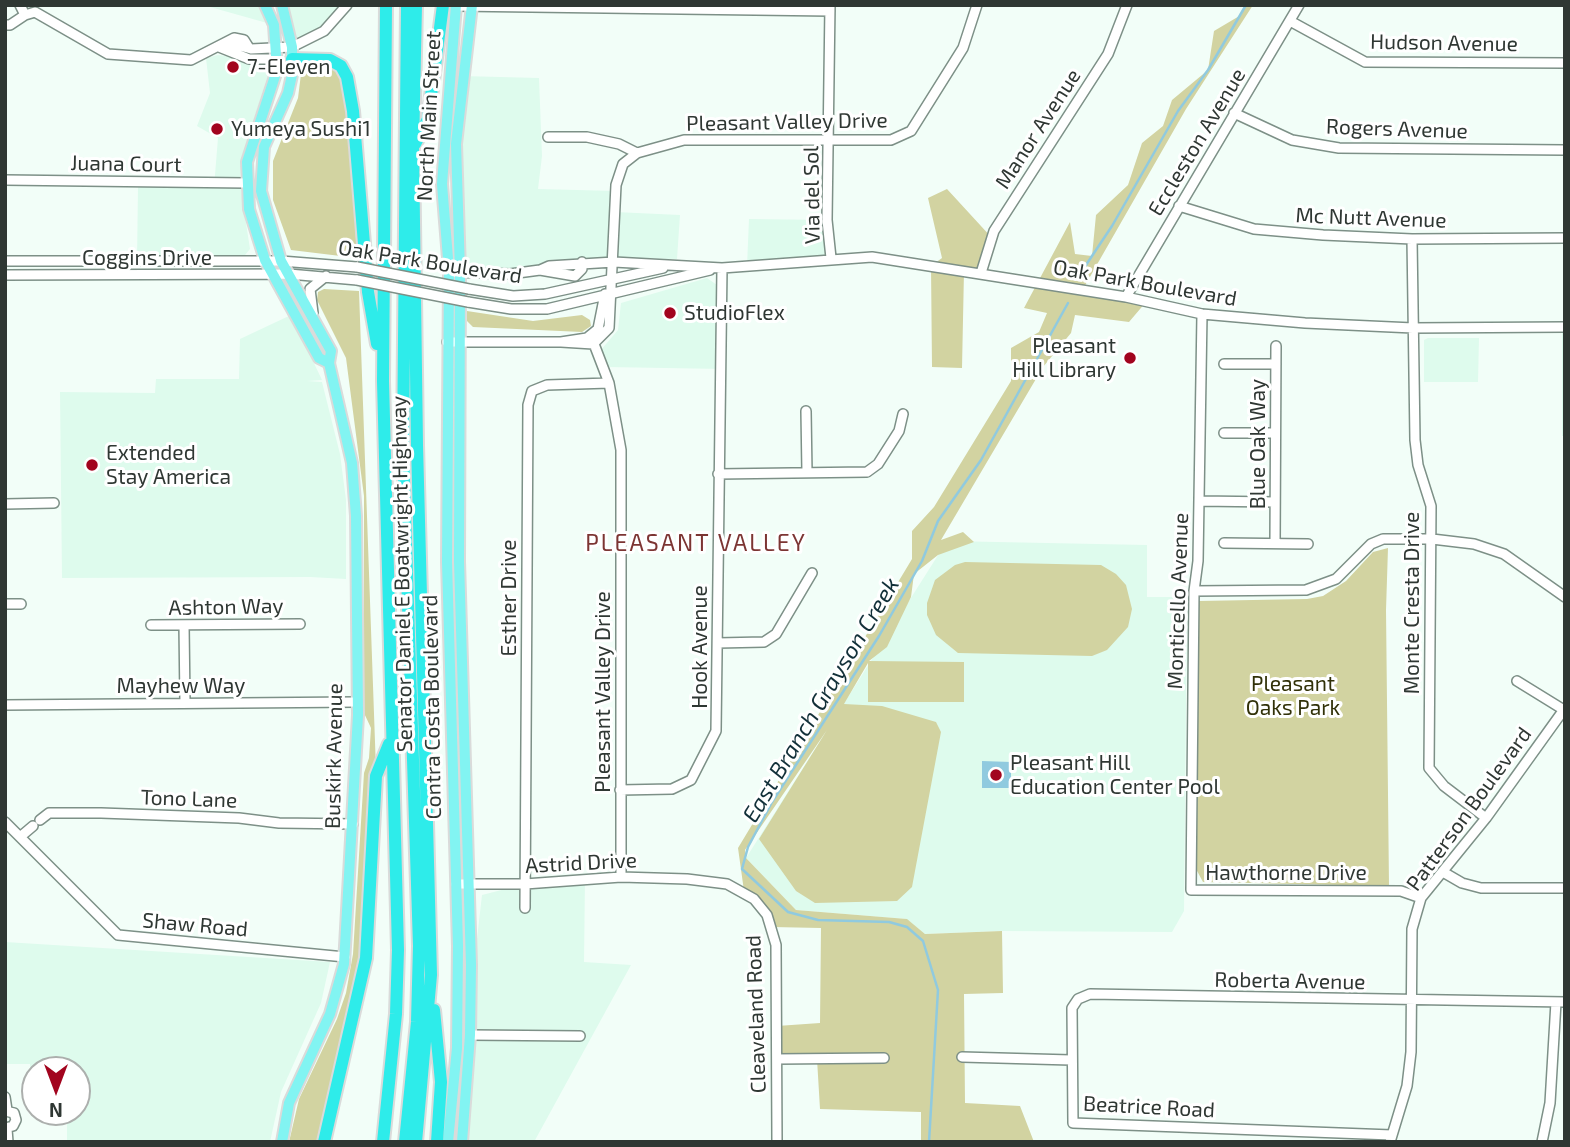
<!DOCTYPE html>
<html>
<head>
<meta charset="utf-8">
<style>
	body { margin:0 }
	#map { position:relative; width:1570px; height:1147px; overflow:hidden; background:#f2fef8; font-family:"Exo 2",sans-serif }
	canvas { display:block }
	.frame { position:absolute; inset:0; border:7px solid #2f3733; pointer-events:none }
	.north { position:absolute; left:21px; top:1056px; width:70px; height:70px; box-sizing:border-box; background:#fff; border:2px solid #acafad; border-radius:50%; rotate:180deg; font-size:19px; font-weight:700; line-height:28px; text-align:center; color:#2f3733 }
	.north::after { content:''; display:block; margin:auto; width:24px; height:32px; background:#a2041e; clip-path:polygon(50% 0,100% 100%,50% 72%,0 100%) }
</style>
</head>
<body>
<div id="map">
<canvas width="1570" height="1147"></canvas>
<div class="frame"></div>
<div class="north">N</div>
</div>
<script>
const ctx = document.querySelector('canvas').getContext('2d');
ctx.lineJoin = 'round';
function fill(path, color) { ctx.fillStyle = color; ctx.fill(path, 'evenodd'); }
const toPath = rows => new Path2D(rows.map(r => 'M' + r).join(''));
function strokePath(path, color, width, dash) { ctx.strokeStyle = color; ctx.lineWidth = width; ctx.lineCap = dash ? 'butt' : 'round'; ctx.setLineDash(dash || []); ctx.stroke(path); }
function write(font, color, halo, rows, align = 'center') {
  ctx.font = font + ' "Exo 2",sans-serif'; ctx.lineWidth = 6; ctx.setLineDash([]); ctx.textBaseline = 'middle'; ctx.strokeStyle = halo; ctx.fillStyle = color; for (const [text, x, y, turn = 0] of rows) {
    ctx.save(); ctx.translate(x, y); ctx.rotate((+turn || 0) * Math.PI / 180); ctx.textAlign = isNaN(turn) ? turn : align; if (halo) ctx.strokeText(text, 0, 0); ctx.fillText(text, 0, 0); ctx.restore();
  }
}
const built = toPath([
	[203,5,260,5,267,23],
	[282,5,347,5,334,23,292,47],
	[218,55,272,62,241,161,240,184,250,249,245,255,137,260,138,187,214,187,218,138,197,126,210,93,206,58],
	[462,76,539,78,542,156,538,189,616,191,615,212,680,215,677,259,600,258,540,270,460,272,456,144],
	[749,219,827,220,831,258,747,266],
	[707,278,717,285,727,286,724,369,606,367,600,351,618,330,621,303],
	[291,315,322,380,307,381,322,382,340,454,346,500,346,579,310,577,62,578,60,392,155,393,156,379,239,379,240,339],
	[1562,327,1565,327,1565,436,1562,436],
	[1428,338,1479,338,1478,382,1424,382,1424,340],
	[947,541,1147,545,1147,597,1187,597,1184,911,1172,932,1002,931,925,934,906,919,796,910,746,858],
	[585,879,584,962,631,965,534,1142,462,1142,470,1000,482,895,525,884],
	[5,942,330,962,321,1003,281,1092,270,1142,67,1142,67,1112,77,1112,77,1070,35,1070,35,1086,31,1086,30,1064,5,1064]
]);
const green = toPath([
	[1246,5,1253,5,1186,109,1083,289,1146,302,1129,322,1075,315,1071,333,1043,367,941,540,963,532,974,542,938,555,914,574,911,597,887,647,869,661,964,662,964,702,868,702,868,663,844,704,882,706,936,722,941,732,912,887,897,901,815,903,796,891,759,839,827,730,745,850,746,858,796,910,907,919,925,934,1002,931,1003,993,964,994,965,1103,1020,1106,1034,1142,921,1142,921,1112,820,1109,817,1059,777,1059,777,1026,820,1023,821,928,772,927,744,891,738,848,912,559,912,531,934,507,1011,381,1011,348,1039,332,1047,313,1024,308,1070,222,1075,254,1092,256,1096,215,1128,185,1142,143,1163,126,1172,100,1208,70,1214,31,1241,15],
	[309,63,328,66,336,70,342,81,349,110,357,258,291,250,273,200,273,161,298,98,301,74],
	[947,189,992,238,981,273,964,271,962,368,932,367,931,266,942,258,928,198],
	[324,289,359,291,376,770,369,937,324,1142,289,1142,299,1099,337,1019,346,993,353,954,364,773,369,758,371,728,364,713,364,496,346,358,317,300,318,292],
	[467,311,533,321,582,315,590,320,591,326,582,332,473,327,467,321],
	[1388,548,1386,610,1389,886,1203,882,1196,869,1199,601,1307,599,1323,596,1346,581,1373,552],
	[965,562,1101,565,1116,574,1126,585,1132,609,1128,627,1107,650,1092,656,958,653,936,635,927,615,927,603,935,580,955,565]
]);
const water = toPath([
	[982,761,1011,762,1011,788,982,788]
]);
const stream = toPath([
	[1080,274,1112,226,1178,111,1208,70,1246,5],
	[929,1142,938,990,923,941,907,927,889,922,818,920,788,912,742,869,748,847,772,802,879,636,922,561,938,521,981,460,1068,303]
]);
const minor = toPath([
	[830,5,827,220,831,258],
	[456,6,830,11],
	[25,15,35,12,108,54,191,60,234,38,244,40,249,48],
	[1290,21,1365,62,1565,63],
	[5,25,10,25,25,15,20,5],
	[277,59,249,59,219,47,233,44,251,49,292,47,324,31,347,5],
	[1234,113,1292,140,1339,148,1565,150],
	[548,137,587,137,619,144,637,153],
	[5,180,246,183],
	[1179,206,1254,229,1323,235,1412,239,1565,238],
	[1412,239,1415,440,1418,465,1431,506,1429,768,1444,786,1486,818],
	[5,261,281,261,357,267],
	[540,270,575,276,582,269,582,262],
	[454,272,510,274,540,270,549,266,614,262,722,268,872,257,1126,297,1202,314,1305,323,1413,328,1565,327],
	[981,273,994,231,1108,54,1127,5],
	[5,275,289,274,357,280],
	[469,289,513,296,545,294,663,268],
	[1126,297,1299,5],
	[468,302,511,309,547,309,710,270],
	[313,313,310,289,326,276],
	[1202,314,1198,561,1194,591,1191,890,1401,891,1421,898],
	[447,342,561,342,587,338,598,329,605,294],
	[561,342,593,344,609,328,616,185,623,164,637,153,684,140,891,140,911,131,963,48,977,5],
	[594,344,609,383,621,450,621,877],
	[1224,364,1276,364],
	[806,411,807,473],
	[1224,433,1275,433],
	[718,474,867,472,878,464,899,431,903,414],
	[1199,501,1275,502],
	[5,504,54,503],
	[1224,543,1308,544],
	[1275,543,1276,346],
	[1194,591,1306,590,1336,579,1371,544,1383,539,1432,539,1474,544,1504,554,1565,597],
	[5,604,21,604],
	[151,625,300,624],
	[184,625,185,703],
	[718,643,764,642,776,634,812,573],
	[1517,681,1564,710],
	[5,705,357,702],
	[620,790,672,789,691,780,716,731,722,268],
	[40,820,49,813,101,813,239,818,279,823,353,824],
	[5,822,118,935,345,957],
	[20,837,33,826],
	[1443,872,1462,883,1481,888,1565,888],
	[456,884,525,884,621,877,687,879,727,884,754,899,767,915,776,945,777,1142],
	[525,908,528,405,532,391,547,385,609,383],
	[470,1035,580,1036],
	[962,1057,1071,1060],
	[777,1059,884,1058],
	[5,1097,7,1110],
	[5,1111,14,1113,16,1120,13,1126,5,1128],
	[7,1129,8,1142],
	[1392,1135,1073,1123,1072,1008,1078,999,1090,994,1565,1002],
	[1390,1142,1407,1086,1411,1052,1412,929,1421,898,1486,818,1565,708],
	[1542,1142,1550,1103,1556,1002]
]);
const major = toPath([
	[265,5,274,25,277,70,247,162,249,209,265,260,319,358,329,363],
	[282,1142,289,1103,330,1014,344,964,358,715,356,516,352,463,329,363,331,351,281,261,261,191,264,147,288,93,292,75,292,47,282,5],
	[448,1142,457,1048,458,946,447,562,449,271,442,184,456,5],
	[462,1142,470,1035,471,965,459,561,460,272,456,144,472,5]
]);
const highway = toPath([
	[292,59,330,60,341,66,347,77,353,111,368,292,377,344],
	[415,144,428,119,443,5],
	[434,1010,441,1082,437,1142],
	[324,1142,366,958,376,776,389,744],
	[383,1142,396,1014,398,950,383,381,386,5],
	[405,1142,417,1022,419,946,403,450,407,5],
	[416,1142,431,975,417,445,413,148,416,5]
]);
const minorBridge = toPath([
	[357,267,469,289],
	[357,280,468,302]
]);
const markers = [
	[233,67,7,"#a2041e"],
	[217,129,7,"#a2041e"],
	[670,313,7,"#a2041e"],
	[1130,358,7,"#a2041e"],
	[92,465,7,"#a2041e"],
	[996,775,7,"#a2041e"]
];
const streetNames = [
	["Hudson Avenue",1444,43,1],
	["North Main Street",429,116,-87],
	["Pleasant Valley Drive",787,122,-1],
	["Manor Avenue",1038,129,-57],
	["Rogers Avenue",1397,129,2],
	["Eccleston Avenue",1197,142,-59],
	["Juana Court",126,164,1],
	["Via del Sol",812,195,-91],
	["Mc Nutt Avenue",1371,218,2],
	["Coggins Drive",147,258],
	["Oak Park Boulevard",430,262,9],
	["Oak Park Boulevard",1145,283,10],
	["Blue Oak Way",1258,444,-90],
	["Senator Daniel E Boatwright Highway",402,574,-91],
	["Esther Drive",509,598,-90],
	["Monticello Avenue",1178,601,-88],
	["Monte Cresta Drive",1412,603,-90],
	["Ashton Way",226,607,-1],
	["Hook Avenue",700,647,-90],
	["Mayhew Way",181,686],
	["Pleasant Valley Drive",603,692,-90],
	["Contra Costa Boulevard",432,707,-91],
	["Buskirk Avenue",334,756,-89],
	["Tono Lane",189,799,2],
	["Patterson Boulevard",1469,809,-54],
	["Astrid Drive",581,863,-3],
	["Hawthorne Drive",1286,873],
	["Shaw Road",195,925,5],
	["Roberta Avenue",1290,981,1],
	["Cleaveland Road",756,1014,-92],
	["Beatrice Road",1149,1107,3]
];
const poiNames = [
	["7-Eleven",247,67],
	["Yumeya Sushi1",231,129],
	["StudioFlex",684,313],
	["Pleasant",1116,346,"right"],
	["Hill Library",1116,370,"right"],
	["Extended",106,453],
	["Stay America",106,477],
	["Pleasant Hill",1010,763],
	["Education Center Pool",1010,787]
];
const parkNames = [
	["Pleasant",1293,684],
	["Oaks Park",1293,708]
];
const neighbourhoodNames = [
	["PLEASANT VALLEY",696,543]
];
const waterNames = [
	["East Branch Grayson Creek",821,700,-59]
];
fill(built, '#defbed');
fill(green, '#d2d3a1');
fill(water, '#90cadf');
strokePath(stream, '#90cadf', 2.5);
strokePath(minor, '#7d9087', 12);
strokePath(major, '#dadbda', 14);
strokePath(highway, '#dadbda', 16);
strokePath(minor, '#fff', 9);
strokePath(major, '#82f4f2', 10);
strokePath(highway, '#2eecea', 12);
strokePath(minorBridge, '#7d9087', 12, []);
strokePath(minorBridge, '#fff', 9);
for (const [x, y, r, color] of markers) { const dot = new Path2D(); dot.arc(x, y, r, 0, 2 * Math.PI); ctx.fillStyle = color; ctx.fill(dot); strokePath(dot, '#fff', 2.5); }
write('21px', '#2f3733', '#fff', streetNames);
write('21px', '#2f3733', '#fff', poiNames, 'left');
write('21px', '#313108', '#fff', parkNames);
ctx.letterSpacing = '2px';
write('23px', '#7c3533', '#fff', neighbourhoodNames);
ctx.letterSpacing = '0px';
write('italic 23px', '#123039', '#fff', waterNames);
</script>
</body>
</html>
